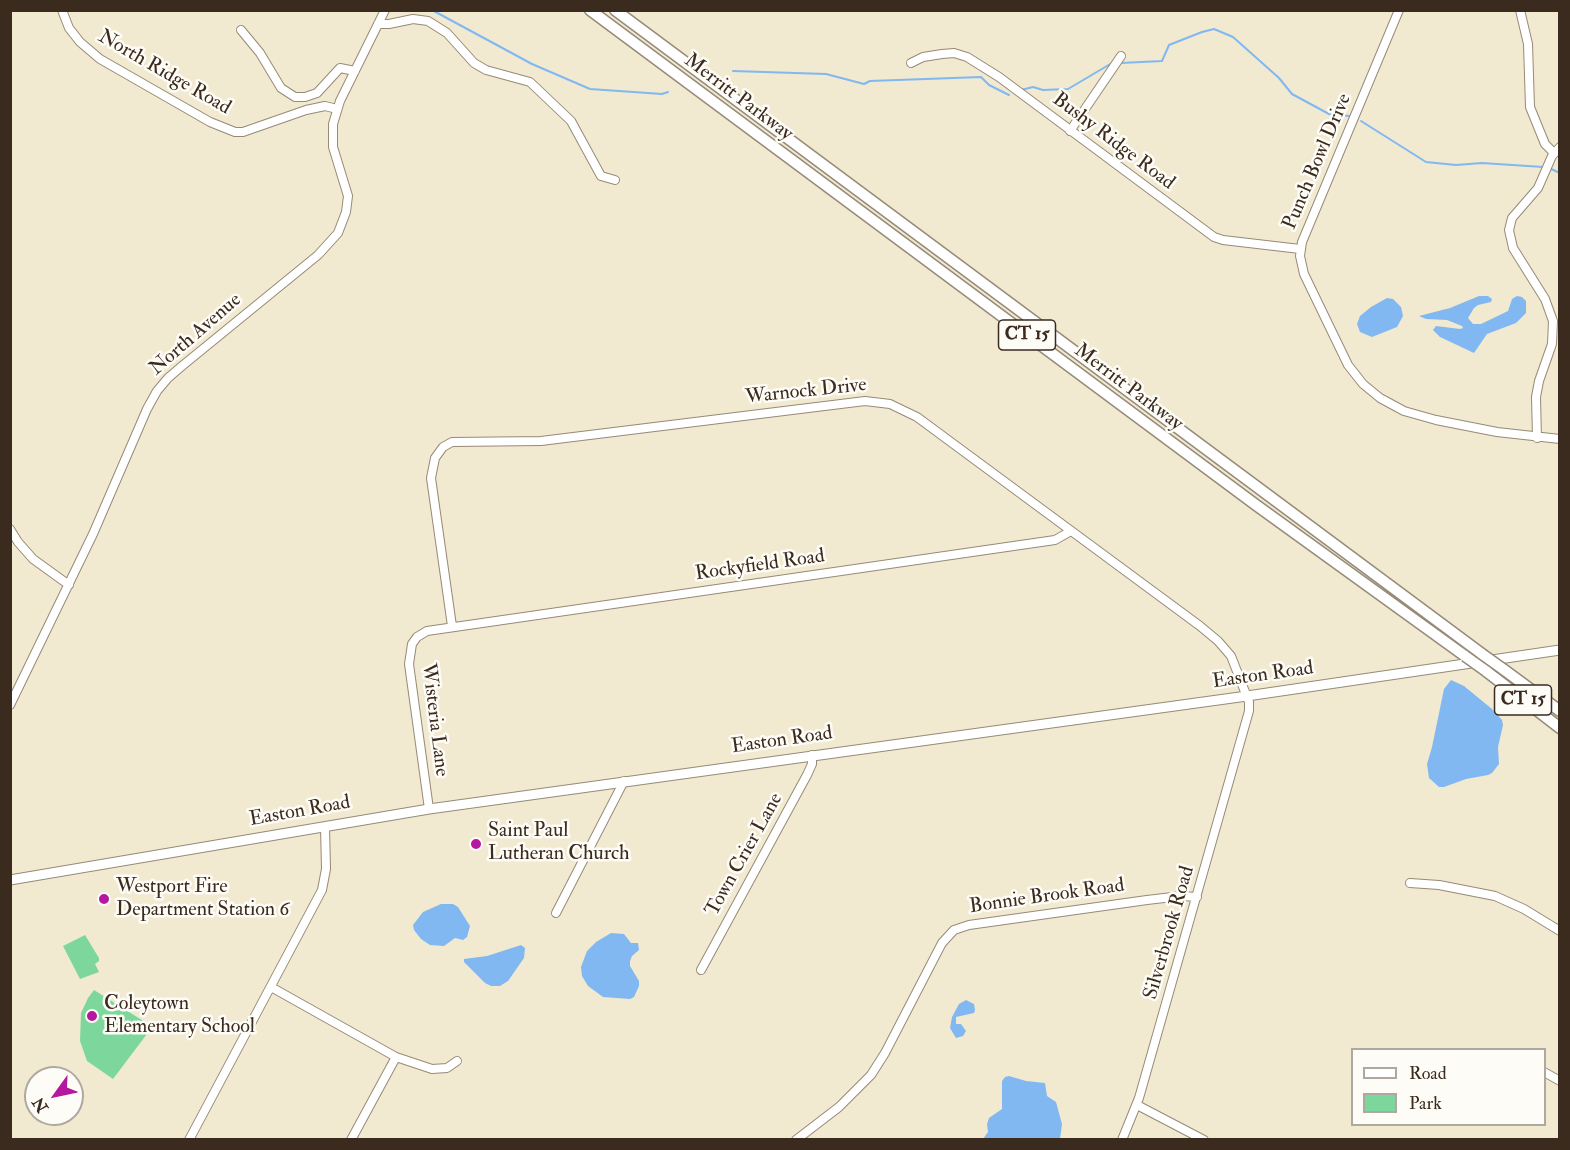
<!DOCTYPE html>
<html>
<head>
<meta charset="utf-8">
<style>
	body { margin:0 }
	#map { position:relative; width:1570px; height:1150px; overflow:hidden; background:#f2e9d1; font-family:"IM FELL Double Pica",serif }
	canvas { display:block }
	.frame { position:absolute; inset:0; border:12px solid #3b2a1e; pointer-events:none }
	.legend { position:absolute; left:1351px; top:1048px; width:195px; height:78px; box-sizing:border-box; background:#fdfcf7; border:2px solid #afa8a0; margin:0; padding:8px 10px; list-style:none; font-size:18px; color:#3b2a1e }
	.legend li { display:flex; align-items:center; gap:12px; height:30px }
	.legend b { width:30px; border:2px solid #afa8a0 }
	.north { position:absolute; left:24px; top:1066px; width:60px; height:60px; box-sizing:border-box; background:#fdfcf7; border:2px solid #afa8a0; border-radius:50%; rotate:237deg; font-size:16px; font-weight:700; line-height:24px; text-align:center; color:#3b2a1e }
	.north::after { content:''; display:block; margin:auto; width:21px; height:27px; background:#b5179e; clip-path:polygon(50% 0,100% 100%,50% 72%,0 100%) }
</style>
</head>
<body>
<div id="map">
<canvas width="1570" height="1150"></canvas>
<div class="frame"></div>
<ul class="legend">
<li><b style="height:8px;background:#fff"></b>Road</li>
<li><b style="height:16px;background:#7dd79d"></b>Park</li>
</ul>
<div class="north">N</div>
</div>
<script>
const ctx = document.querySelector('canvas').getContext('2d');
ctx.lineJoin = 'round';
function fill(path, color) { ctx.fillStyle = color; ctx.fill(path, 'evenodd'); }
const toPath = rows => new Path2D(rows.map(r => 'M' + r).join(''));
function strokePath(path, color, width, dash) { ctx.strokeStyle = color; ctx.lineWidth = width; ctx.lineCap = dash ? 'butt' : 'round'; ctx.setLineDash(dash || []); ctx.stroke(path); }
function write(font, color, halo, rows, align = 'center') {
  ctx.font = font + ' "IM FELL Double Pica",serif'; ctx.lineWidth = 5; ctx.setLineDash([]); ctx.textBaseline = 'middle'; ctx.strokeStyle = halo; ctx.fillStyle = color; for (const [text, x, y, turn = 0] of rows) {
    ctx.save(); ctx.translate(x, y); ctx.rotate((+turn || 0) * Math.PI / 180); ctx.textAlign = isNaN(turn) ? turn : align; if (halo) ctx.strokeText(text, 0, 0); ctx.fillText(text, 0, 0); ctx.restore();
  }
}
const green = toPath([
	[85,935,99,958,99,961,95,964,99,972,80,979,63,946],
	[94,990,145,1022,147,1034,113,1079,87,1061,80,1041,81,1013,88,998]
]);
const water = toPath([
	[1479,296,1488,296,1492,299,1491,302,1478,305,1474,308,1468,318,1473,324,1481,324,1508,311,1512,299,1517,296,1522,297,1526,301,1526,313,1516,323,1487,334,1474,353,1440,337,1433,330,1436,326,1460,329,1463,328,1462,326,1447,320,1426,319,1419,316,1450,308],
	[1387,298,1393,299,1401,307,1403,316,1397,327,1372,337,1360,332,1357,324,1360,316,1371,307],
	[1451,680,1464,686,1492,709,1502,720,1503,725,1498,747,1499,764,1492,773,1488,775,1466,779,1444,787,1439,787,1429,778,1427,764,1432,747,1444,689],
	[441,904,453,904,458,907,470,926,467,937,463,940,455,938,444,946,430,945,421,939,414,930,413,925,423,912],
	[611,933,624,934,631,943,638,943,639,950,632,956,630,961,630,966,639,981,639,986,634,997,630,999,603,997,588,986,582,976,581,967,587,951,596,942],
	[521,945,525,948,524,958,508,981,500,986,491,986,485,983,464,962,464,959,487,956],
	[966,1000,974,1004,975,1010,974,1013,956,1017,956,1024,961,1024,966,1031,963,1036,956,1038,950,1028,952,1017,959,1004],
	[1009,1076,1026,1081,1045,1083,1047,1096,1056,1102,1062,1124,1060,1139,983,1139,988,1132,987,1124,989,1118,1002,1109,1002,1081,1005,1077]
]);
const stream = toPath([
	[432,10,532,64,590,89,662,94,668,92],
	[1121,63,1162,61,1169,45,1202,32,1214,29,1233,37,1279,78,1292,94,1329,114,1349,116],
	[733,71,826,74,864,84,870,81,981,77,989,85,1009,95],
	[1021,90,1033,87,1043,90,1068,89,1112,63],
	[1361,121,1426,162,1456,165,1482,163,1543,167],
	[1549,168,1560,173]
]);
const minor = toPath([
	[62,10,69,28,80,42,100,59,210,122,235,132,243,132,306,110,325,106,337,109],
	[1399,10,1302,242,1300,256,1304,274,1348,365,1363,384,1380,398,1404,411,1436,420,1497,432,1560,439],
	[1520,10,1528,44,1530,107,1545,144,1554,153],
	[378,24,389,24,413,19,428,21,447,33,474,63,486,70,530,82,571,121,601,176,615,180],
	[241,30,260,53,281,88,295,97,305,97,317,93,340,68,355,71],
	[911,63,923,57,942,54,954,53,967,57,999,77,1214,237,1223,240,1300,249],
	[1070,131,1121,56],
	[1537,438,1536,397,1539,381,1552,344,1553,321,1545,299,1513,248,1509,230,1512,218,1538,188,1552,156,1560,147],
	[10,529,18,542,33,559,69,585],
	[452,626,431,478,435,458,443,447,452,442,541,441,865,401,890,404,917,417,1200,626,1218,641,1231,656,1249,702,1249,711,1139,1098,1122,1140],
	[10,705,93,534,147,409,157,391,168,378,182,366,318,255,338,233,346,212,348,196,333,147,333,124,340,101,385,10],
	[429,809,409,664,412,644,417,637,427,631,1055,540,1071,531],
	[1410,883,1439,885,1495,896,1524,909,1560,931],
	[556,913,624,781],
	[701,970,807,775,812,764,812,755],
	[271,987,396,1057,432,1069,447,1068,457,1061],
	[1544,1072,1560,1081],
	[1137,1105,1204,1140],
	[189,1140,322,890,326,869,325,827],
	[351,1140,396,1057],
	[796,1140,839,1107,871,1075,885,1053,942,943,954,930,969,925,1147,900,1181,896,1197,897]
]);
const major = toPath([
	[10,880,429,809,1247,696,1560,650]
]);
const highway = toPath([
	[590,10,1256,505,1465,656],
	[615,10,1482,654],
	[1503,669,1560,711],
	[1486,671,1560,728]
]);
const highwayBridge = toPath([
	[1482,654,1503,669],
	[1465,656,1486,671]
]);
const markers = [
	[476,844,6,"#b5179e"],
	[104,899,6,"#b5179e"],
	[92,1016,6,"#b5179e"]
];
const shields = [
	[1027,335,57],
	[1523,700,57]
];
const shieldNames = [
	["CT 15",1027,335],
	["CT 15",1523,700]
];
const streetNames = [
	["North Ridge Road",164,73,30],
	["Merritt Parkway",738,98,37],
	["Bushy Ridge Road",1113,142,37],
	["Punch Bowl Drive",1318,162,-67],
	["North Avenue",196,335,-41],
	["Merritt Parkway",1128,388,37],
	["Warnock Drive",806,392,-6],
	["Rockyfield Road",760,566,-8],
	["Easton Road",1263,676,-8],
	["Wisteria Lane",434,720,83],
	["Easton Road",782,741,-8],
	["Easton Road",300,812,-10],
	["Town Crier Lane",745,855,-61],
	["Bonnie Brook Road",1047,897,-8],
	["Silverbrook Road",1170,933,-74]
];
const poiNames = [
	["Saint Paul",488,832],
	["Lutheran Church",488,855],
	["Westport Fire",116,888],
	["Department Station 6",116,911],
	["Coleytown",104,1005],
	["Elementary School",104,1028]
];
fill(green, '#7dd79d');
fill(water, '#81b8f1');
strokePath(stream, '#81b8f1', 2);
strokePath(minor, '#968a78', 10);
strokePath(major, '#968a78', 11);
strokePath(highway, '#968a78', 13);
strokePath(minor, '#fff', 8);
strokePath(major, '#fff', 9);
strokePath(highway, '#fff', 10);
strokePath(highwayBridge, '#968a78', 13, []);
strokePath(highwayBridge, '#fff', 10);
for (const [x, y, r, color] of markers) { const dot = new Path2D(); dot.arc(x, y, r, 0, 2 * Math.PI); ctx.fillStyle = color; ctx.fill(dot); strokePath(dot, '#fdfcf7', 2); }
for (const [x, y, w] of shields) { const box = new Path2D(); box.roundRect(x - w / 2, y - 15, w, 30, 4.5); ctx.fillStyle = '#fdfcf7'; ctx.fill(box); strokePath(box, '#3b2a1e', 1.5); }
write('bold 18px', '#3b2a1e', null, shieldNames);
write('20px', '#3b2a1e', '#fdfcf7', streetNames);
write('20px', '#3b2a1e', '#fdfcf7', poiNames, 'left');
</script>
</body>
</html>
